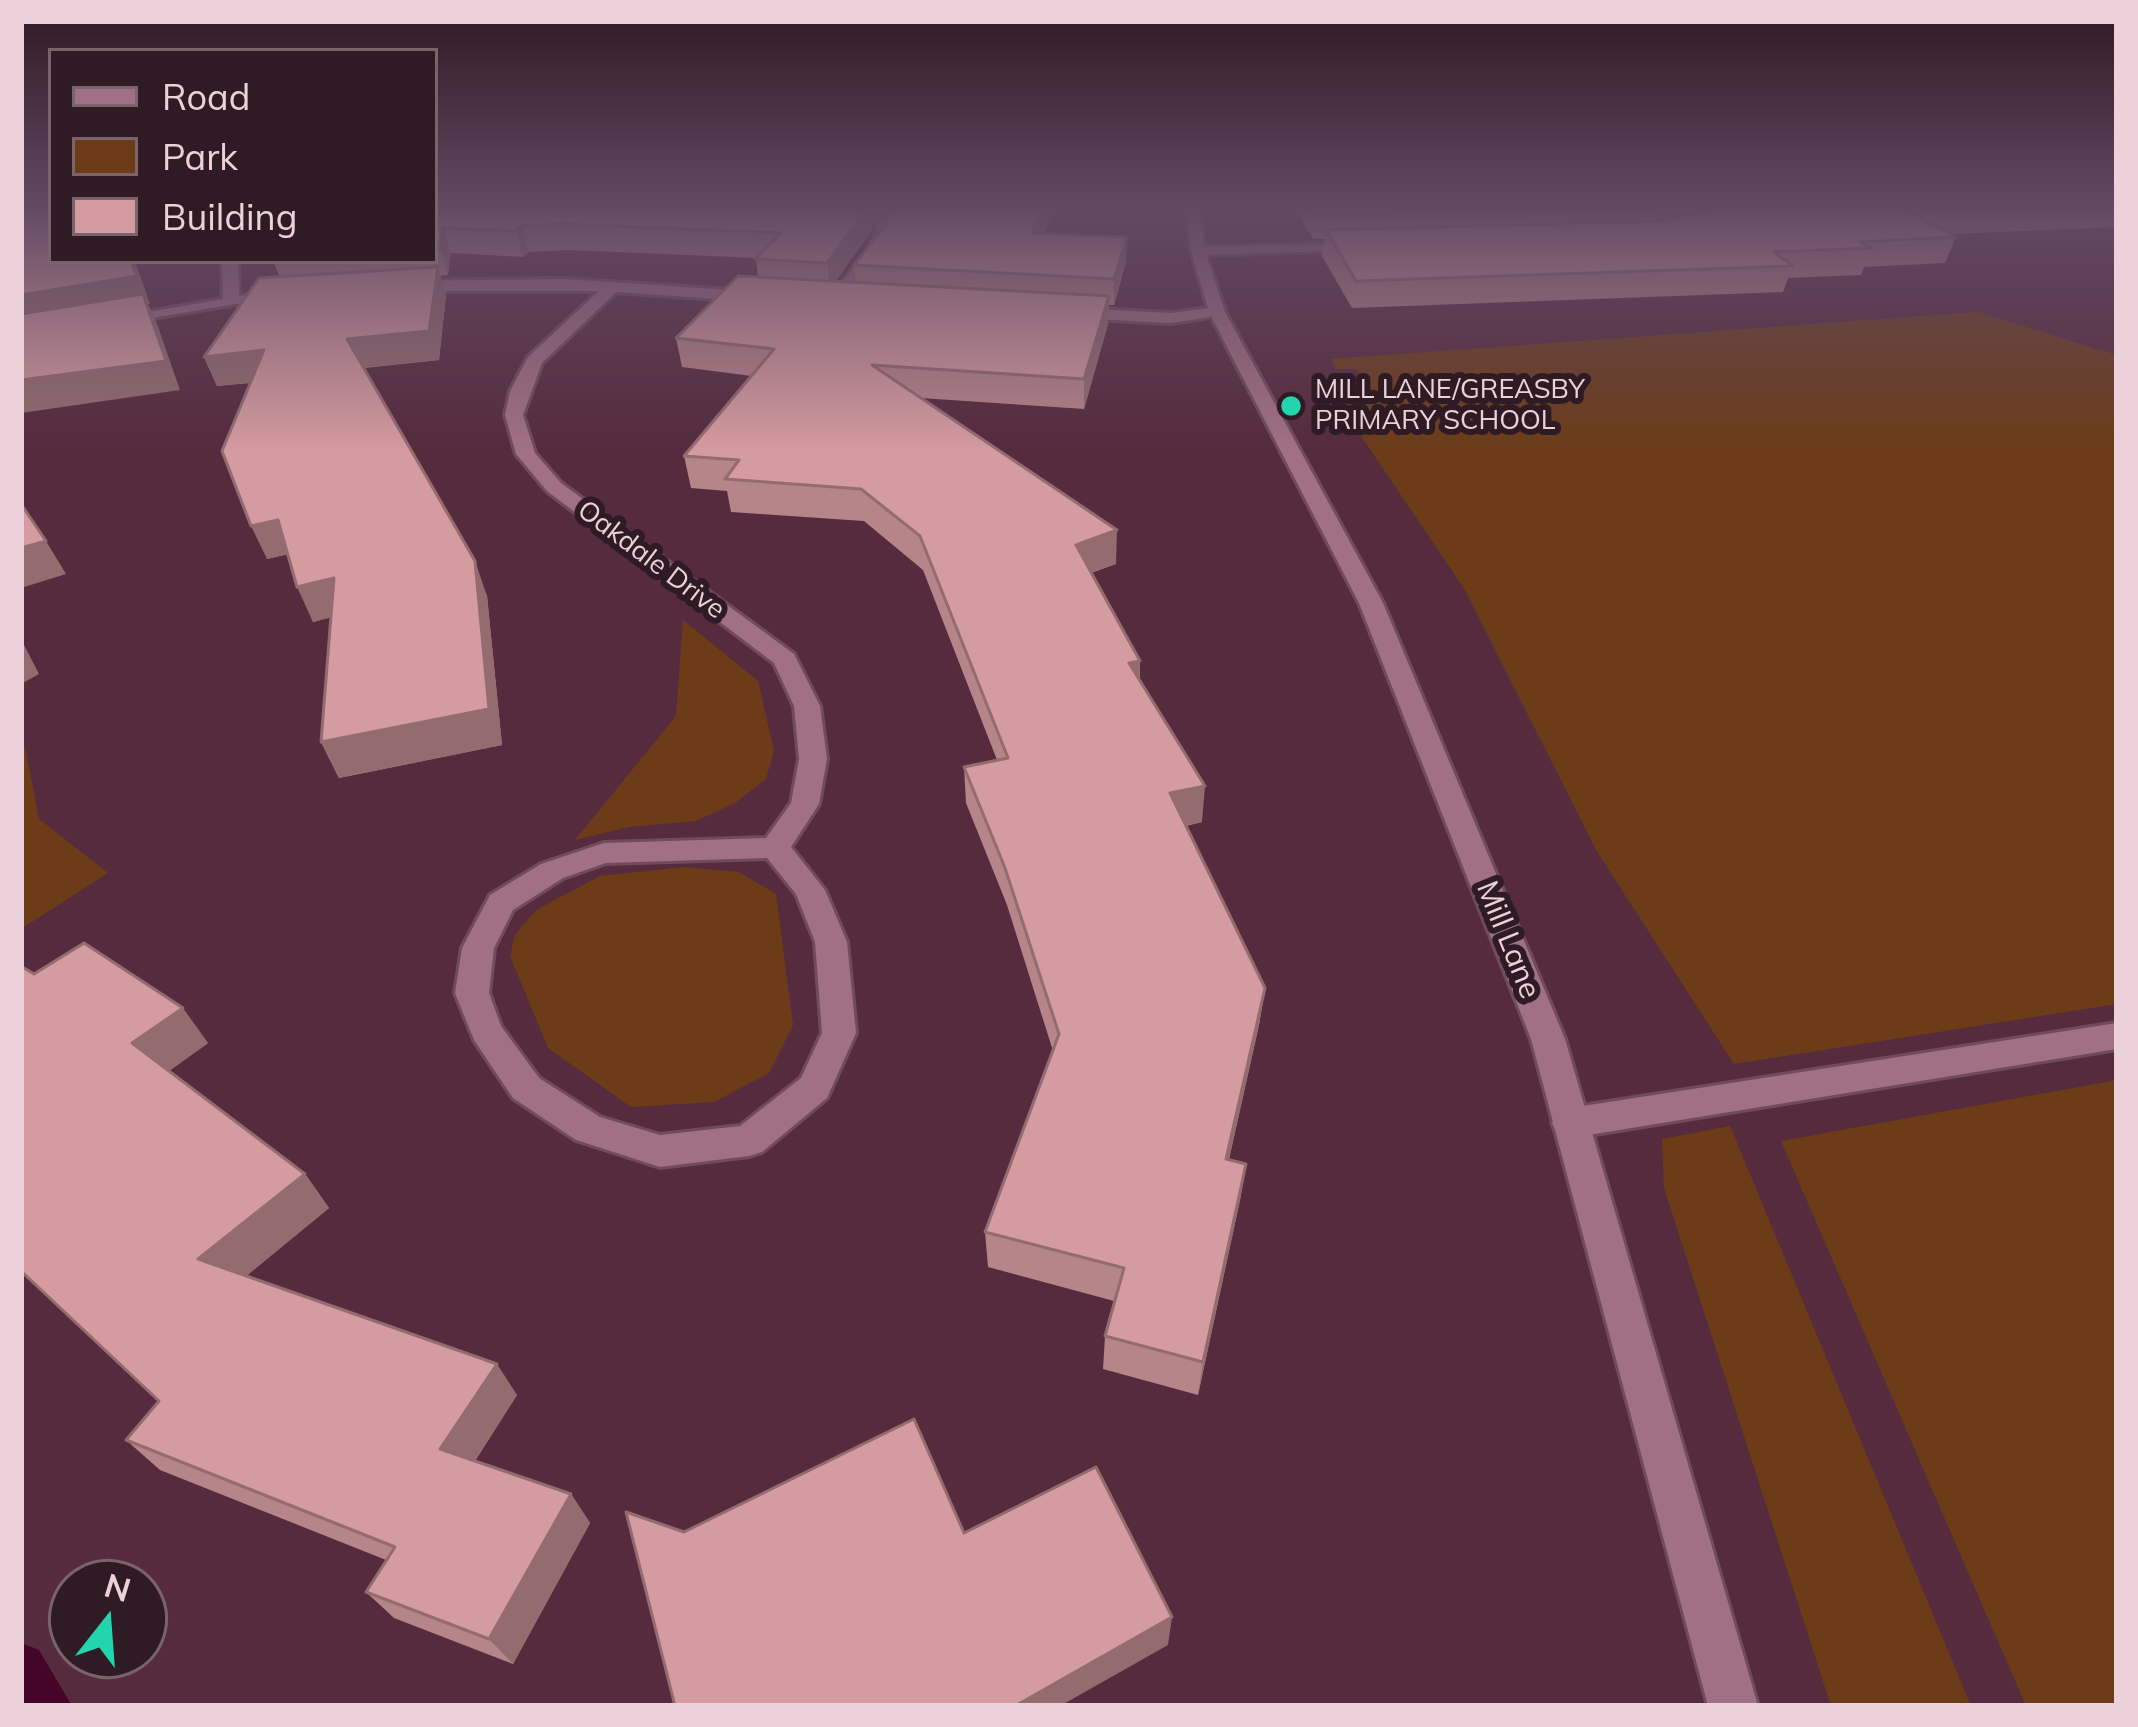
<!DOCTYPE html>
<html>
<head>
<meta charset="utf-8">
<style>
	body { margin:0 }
	#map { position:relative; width:2138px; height:1727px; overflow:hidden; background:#562b3e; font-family:Mulish,sans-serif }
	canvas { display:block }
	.frame { position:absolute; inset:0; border:24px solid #ecd0da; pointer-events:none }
	.legend { position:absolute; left:48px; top:48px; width:390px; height:216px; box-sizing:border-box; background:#2f1b23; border:3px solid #7b636c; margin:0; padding:15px 21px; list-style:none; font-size:36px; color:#ecd0da }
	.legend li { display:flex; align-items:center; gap:24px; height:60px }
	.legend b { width:60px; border:3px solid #7b636c }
	.north { position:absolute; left:48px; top:1559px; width:120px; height:120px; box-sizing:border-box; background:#2f1b23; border:3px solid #7b636c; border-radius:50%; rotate:17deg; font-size:33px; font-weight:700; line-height:48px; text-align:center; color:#ecd0da }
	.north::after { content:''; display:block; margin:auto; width:42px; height:54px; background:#22d5af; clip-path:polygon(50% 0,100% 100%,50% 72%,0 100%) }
</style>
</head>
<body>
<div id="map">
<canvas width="2138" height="1727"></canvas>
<div class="frame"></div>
<ul class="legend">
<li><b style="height:15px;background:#a17084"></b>Road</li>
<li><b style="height:33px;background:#6c3c19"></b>Park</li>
<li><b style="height:33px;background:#d49ba0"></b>Building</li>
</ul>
<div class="north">N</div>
</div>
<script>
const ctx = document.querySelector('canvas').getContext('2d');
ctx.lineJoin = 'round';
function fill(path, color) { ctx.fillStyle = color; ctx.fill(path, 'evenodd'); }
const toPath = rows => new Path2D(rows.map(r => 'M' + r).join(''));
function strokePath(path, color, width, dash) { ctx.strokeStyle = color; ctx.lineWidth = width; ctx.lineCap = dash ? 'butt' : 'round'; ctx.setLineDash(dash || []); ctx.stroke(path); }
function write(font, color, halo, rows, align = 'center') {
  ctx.font = font + ' Mulish,sans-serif'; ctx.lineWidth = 12; ctx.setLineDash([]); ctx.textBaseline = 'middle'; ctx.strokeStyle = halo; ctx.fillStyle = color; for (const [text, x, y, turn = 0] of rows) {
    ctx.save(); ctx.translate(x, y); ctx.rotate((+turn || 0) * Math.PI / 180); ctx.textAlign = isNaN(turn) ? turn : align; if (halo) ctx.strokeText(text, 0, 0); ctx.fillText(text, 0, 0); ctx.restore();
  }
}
const green = toPath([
	[1978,312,2117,355,2117,1004,1734,1064,1596,850,1465,590,1328,387,1365,385,1357,369,1336,369,1331,359],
	[683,620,758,681,774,751,766,779,735,803,696,821,629,827,575,840,676,716],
	[25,747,39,819,108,873,21,929,21,749],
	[685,867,739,872,776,894,793,1025,769,1073,714,1102,631,1107,548,1048,510,956,515,935,536,910,600,876],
	[2117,1080,2117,1706,2026,1706,1781,1141],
	[1730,1126,1971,1706,1831,1706,1664,1188,1662,1139]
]);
const stream = toPath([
	[21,1643,39,1650,72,1706,21,1706,21,1643]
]);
const service = toPath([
	[2117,1023,2117,1049,1570,1138,1557,1134,1552,1123,1557,1112,1570,1108,2117,1023]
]);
const minor = toPath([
	[864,209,878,209,891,230,885,246,841,304,829,304,827,301,871,245,877,230,864,209],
	[1361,243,1366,250,1198,255,1191,251,1198,247,1361,243],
	[222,261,238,261,239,296,282,290,290,295,116,324,108,319,223,299,222,261],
	[564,279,761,292,769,297,761,302,616,292,542,363,523,415,535,453,561,483,794,654,820,706,827,759,819,804,791,847,825,890,847,942,856,1033,827,1098,762,1152,749,1156,660,1167,576,1140,513,1098,474,1040,455,993,462,948,490,895,541,864,604,843,766,838,791,803,799,759,794,706,774,663,547,491,516,454,505,415,510,391,528,357,599,291,401,291,393,286,401,281,564,279],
	[767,858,796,894,815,942,822,1033,801,1078,740,1126,660,1135,600,1117,539,1078,501,1026,489,993,494,948,513,910,563,878,606,863,767,858],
	[1217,307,1225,312,1223,315,1171,323,1073,318,1065,313,1073,308,1171,313,1217,307]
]);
const tertiary = toPath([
	[1186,209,1200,209,1205,251,1225,312,1383,603,1565,1039,1758,1706,1708,1706,1531,1039,1359,603,1209,312,1191,251,1186,209]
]);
const wall = toPath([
	[435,209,872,230,836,281,856,282,854,265,886,224,889,209,1056,209,1044,234,1126,262,1114,305,1109,305,1108,324,1084,409,921,398,1116,564,1091,573,1140,661,1140,681,1202,822,1186,826,1265,988,1259,1025,1229,1159,1246,1164,1240,1200,1198,1395,1103,1369,1105,1336,1114,1301,988,1267,985,1232,1053,1051,1007,905,966,803,964,767,997,760,923,570,864,521,731,512,727,491,691,488,684,456,752,376,682,367,676,338,758,277,756,258,570,250,529,252,523,257,451,253,448,275,440,276,446,295,439,360,364,368,487,596,502,745,339,778,321,742,331,617,313,622,288,554,267,559,250,383,217,386,204,357,280,277,273,261,435,261],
	[1295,209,2117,209,2117,227,1950,234,1956,237,1945,263,1864,267,1861,275,1788,278,1783,292,1352,308,1322,256,1325,239,1313,239],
	[34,974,208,1043,169,1071,305,1174,329,1208,246,1276,517,1395,475,1461,571,1494,590,1523,513,1664,394,1618,366,1592,386,1560,160,1470,126,1440,159,1401]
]);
const shadedWall = toPath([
	[867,209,870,209,872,230,830,289,827,263],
	[1044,209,1056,209,1033,258,1032,233],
	[1659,209,1754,209,1653,230],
	[522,226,529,252,523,257,516,231],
	[443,228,451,253,448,275,440,249],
	[1127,237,1126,262,1114,305,1114,279],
	[131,261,135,261,150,304,148,304,156,321,180,390,21,413,21,295],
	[438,267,446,295,439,360,358,368,347,339],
	[1109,296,1108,324,1084,409,1084,379],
	[264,350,276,380,217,386,204,357],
	[278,520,293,553,267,559,251,526],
	[1117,530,1116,564,1075,578,1076,545],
	[46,541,66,574,21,588,21,548],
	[475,561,487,596,502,745,339,778,321,742],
	[334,578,349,613,313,622,297,587],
	[21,639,39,674,21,684],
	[1140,661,1139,697,1129,663],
	[1205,786,1202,822,1168,829,1170,793],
	[1265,988,1259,1025,1221,1195,1226,1159],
	[183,1008,208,1043,159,1078,132,1043],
	[1246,1164,1240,1200,1198,1395,1203,1362],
	[305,1174,329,1208,227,1292,198,1259],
	[497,1364,517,1395,463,1479,440,1449],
	[571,1494,590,1523,513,1664,489,1639],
	[1172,1617,1168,1645,1060,1706,1015,1706]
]);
const building = toPath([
	[21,209,51,209,51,261,131,261,137,276,21,295,21,209],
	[435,209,867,209,827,263,755,259,781,233,563,224,522,226,516,231,443,228,440,249,435,249,435,209],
	[889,209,1044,209,1032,233,1127,237,1114,279,854,265,886,224,889,209],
	[1313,209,1499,209,1316,214,1313,209],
	[1718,209,1967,209,1907,211,1956,237,1860,242,1872,248,1774,252,1793,266,1356,281,1326,230,1662,221,1718,209],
	[438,267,429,331,347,339,475,561,489,709,321,742,334,578,297,587,278,520,251,526,222,451,264,350,204,357,259,278,438,267],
	[738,276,1109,296,1084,379,872,365,1117,530,1076,545,1140,661,1129,663,1205,786,1170,793,1265,988,1226,1159,1246,1164,1203,1362,1105,1336,1124,1268,985,1232,1059,1034,1005,868,964,767,1008,758,920,536,861,489,725,479,739,460,684,456,774,349,676,338,738,276],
	[143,294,166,361,21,380,21,314,143,294],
	[21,504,46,541,21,548,21,504],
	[84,943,183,1008,132,1043,305,1174,198,1259,497,1364,440,1449,571,1494,489,1639,366,1592,395,1547,126,1440,159,1401,21,1271,21,966,34,974,84,943],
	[914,1419,964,1533,1096,1467,1172,1617,1015,1706,675,1706,626,1512,684,1532,914,1419]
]);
const markers = [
	[1291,406,12,"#22d5af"]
];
const farPoinames = [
	["MILL LANE/GREASBY",1315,390],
	["PRIMARY SCHOOL",1315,421]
];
const farStreetnames = [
	["Oakdale Drive",651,560,37]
];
const streetNames = [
	["Mill Lane",1508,940,68]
];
fill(green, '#6c3c19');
fill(stream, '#450428');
strokePath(service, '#6f4b5b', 6);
strokePath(minor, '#6f4b5b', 6);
strokePath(tertiary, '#6f4b5b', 6);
fill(service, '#a17084');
fill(minor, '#a17084');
fill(tertiary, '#a17084');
fill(wall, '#b6858a');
fill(shadedWall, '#946c70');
fill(building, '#d49ba0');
strokePath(building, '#946c70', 3);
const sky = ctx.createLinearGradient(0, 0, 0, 451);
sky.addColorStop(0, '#2f1822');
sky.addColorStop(0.46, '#624a63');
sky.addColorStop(1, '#624a6300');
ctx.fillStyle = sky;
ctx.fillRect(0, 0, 2138, 451);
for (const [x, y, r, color] of markers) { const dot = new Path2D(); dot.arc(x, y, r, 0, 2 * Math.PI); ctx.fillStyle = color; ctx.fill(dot); strokePath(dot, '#2f1b23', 4.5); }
write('27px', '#ecd0da', '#2f1b23', farPoinames, 'left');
write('27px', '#ecd0da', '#2f1b23', farStreetnames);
write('30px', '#ecd0da', '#2f1b23', streetNames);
</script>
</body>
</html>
